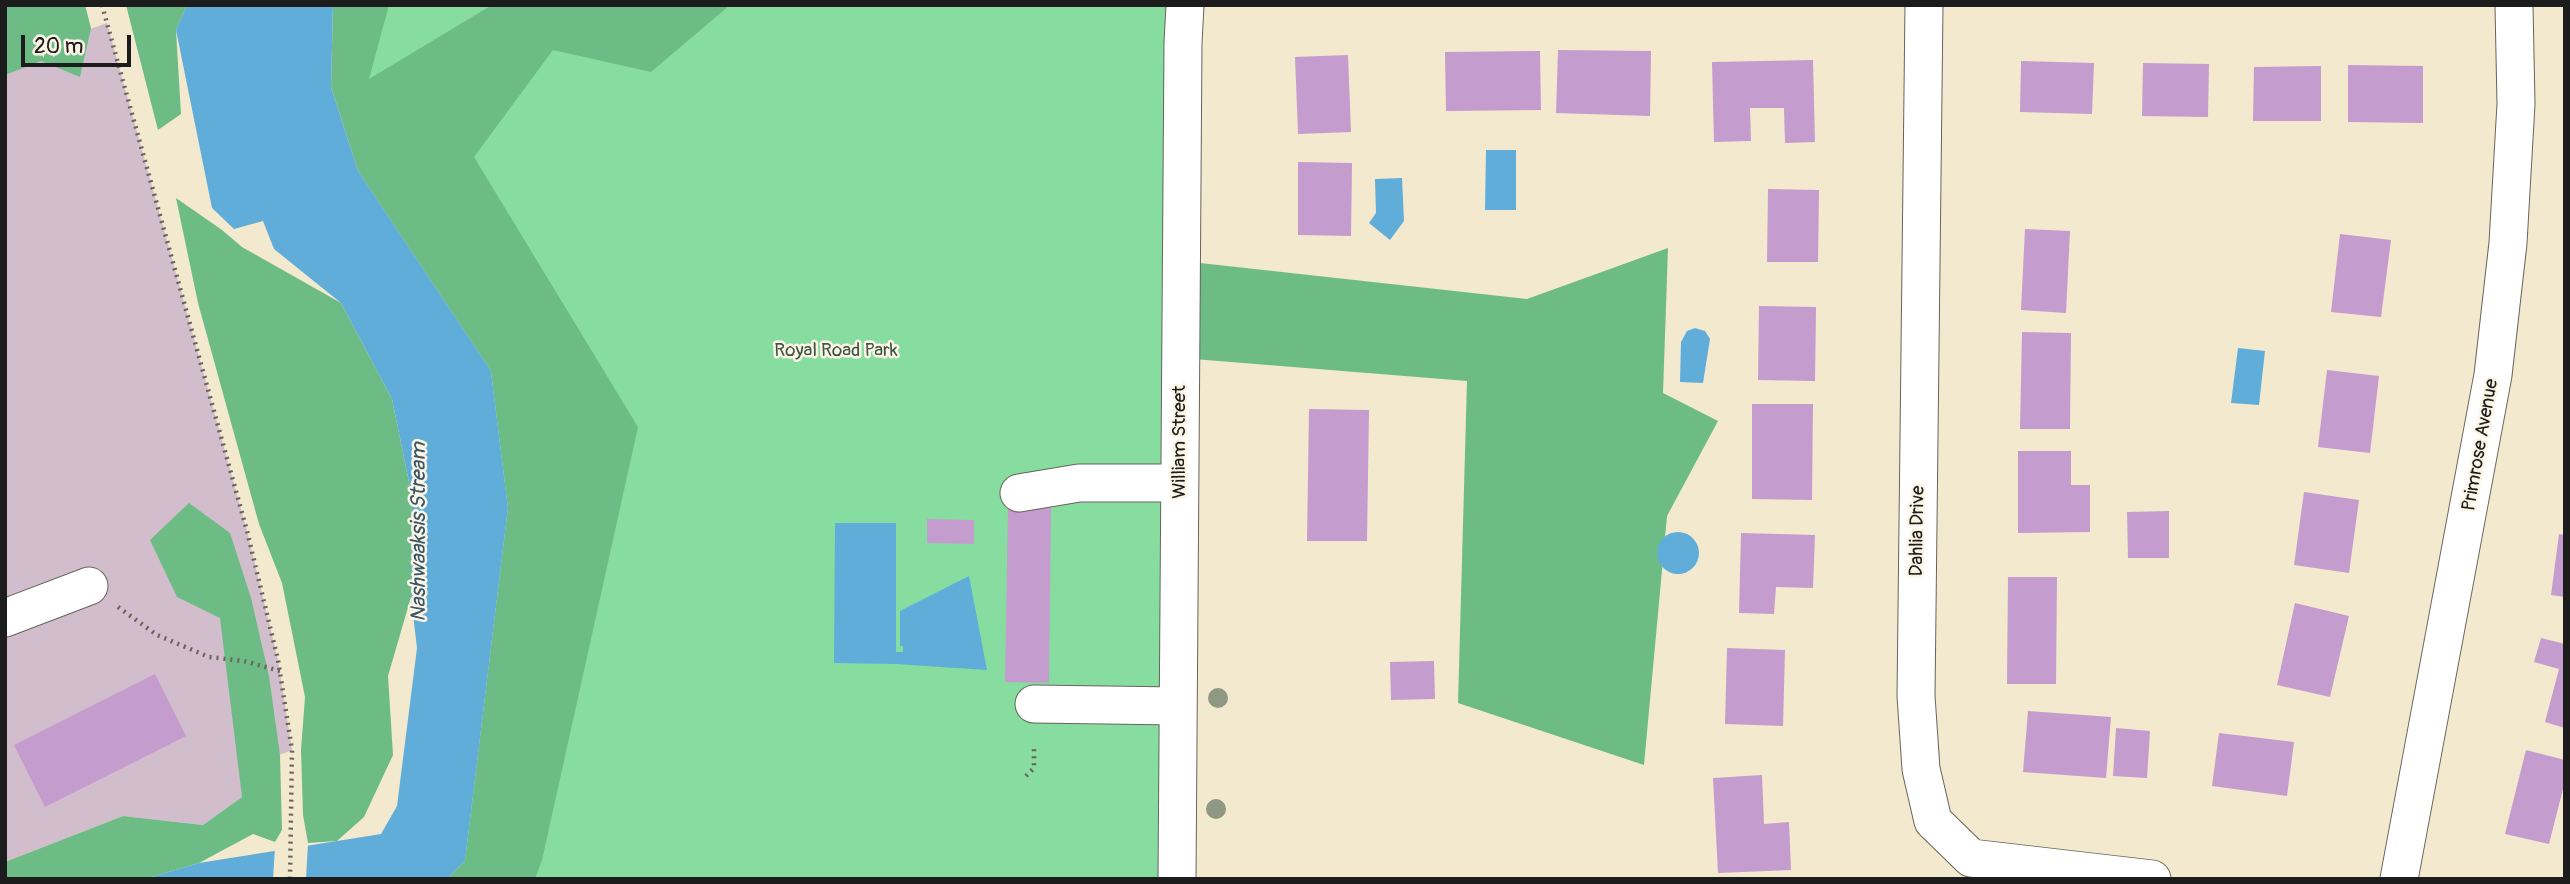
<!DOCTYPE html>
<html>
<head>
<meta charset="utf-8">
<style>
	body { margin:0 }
	#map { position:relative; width:2570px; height:884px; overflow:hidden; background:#f3e9cf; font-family:Pangolin,sans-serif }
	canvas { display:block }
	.frame { position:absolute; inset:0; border:7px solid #1c1c1c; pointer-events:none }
	.scale { position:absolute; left:21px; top:35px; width:110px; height:32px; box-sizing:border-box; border:4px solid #1c1c1c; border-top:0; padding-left:9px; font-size:21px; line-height:24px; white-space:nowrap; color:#1c1c1c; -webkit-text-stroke:5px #fcf5e5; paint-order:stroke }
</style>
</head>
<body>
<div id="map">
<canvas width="2570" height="884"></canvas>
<div class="frame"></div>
<div class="scale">20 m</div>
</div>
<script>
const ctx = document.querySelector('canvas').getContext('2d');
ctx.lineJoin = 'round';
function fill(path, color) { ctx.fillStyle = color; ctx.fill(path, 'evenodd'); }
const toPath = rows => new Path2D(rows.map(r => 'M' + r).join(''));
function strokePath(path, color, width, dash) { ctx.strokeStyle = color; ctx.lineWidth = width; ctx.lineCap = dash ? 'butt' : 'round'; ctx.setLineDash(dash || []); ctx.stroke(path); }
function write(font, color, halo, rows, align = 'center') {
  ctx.font = font + ' Pangolin,sans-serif'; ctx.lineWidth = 5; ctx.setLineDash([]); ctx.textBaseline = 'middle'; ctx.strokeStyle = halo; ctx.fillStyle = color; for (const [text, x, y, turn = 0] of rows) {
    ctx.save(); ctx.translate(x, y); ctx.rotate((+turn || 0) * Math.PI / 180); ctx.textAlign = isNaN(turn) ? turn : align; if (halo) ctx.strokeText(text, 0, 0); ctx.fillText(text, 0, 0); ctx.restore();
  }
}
const industrial = toPath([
	[107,23,247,531,278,660,292,750,240,770,242,797,203,825,123,816,5,862,5,59]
]);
const green = toPath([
	[333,5,1185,5,1177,879,447,879,465,861,508,508,491,371,358,171]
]);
const forest = toPath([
	[5,5,85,5,91,28,80,77,41,61,5,75],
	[126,5,187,5,176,30,181,114,158,130],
	[333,5,389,5,369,79,492,5,730,5,651,72,553,50,474,157,638,427,542,860,535,879,447,879,465,861,508,508,491,371,358,171,331,87],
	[176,198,222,230,242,247,341,303,392,399,412,497,411,597,388,676,393,755,364,817,337,841,308,843,303,815,301,750,305,697,282,583,259,524,198,303],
	[1668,248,1663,393,1718,421,1667,516,1644,765,1458,703,1467,381,1181,358,1182,261,1527,299],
	[189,503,230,533,251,598,269,676,280,755,282,830,275,842,253,834,199,863,145,879,5,879,5,862,123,816,203,825,242,797,220,618,177,597,150,540]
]);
const water = toPath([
	[187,5,333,5,331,87,358,171,491,371,508,508,465,861,447,879,145,879,199,863,381,834,397,806,417,648,411,597,412,497,392,399,341,303,274,249,263,221,234,229,212,208,176,30],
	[1486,150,1516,150,1516,210,1485,210],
	[1402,178,1404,221,1390,240,1369,223,1376,213,1375,179],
	[1695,328,1705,331,1710,339,1703,383,1680,382,1681,342,1687,331],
	[2238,348,2265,351,2259,405,2231,403],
	[835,523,896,523,896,652,903,652,903,646,900,646,900,611,969,576,987,670,896,664,834,663],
	'1657 553a21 21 0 1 1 42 0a21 21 0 1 1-42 0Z'
]);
const pier = toPath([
	[308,843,306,879,273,879,275,847]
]);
const building = toPath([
	[1558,50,1651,51,1650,116,1556,113],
	[1540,51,1541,110,1446,111,1445,52],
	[1348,55,1351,132,1298,134,1295,57],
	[1813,60,1815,142,1785,143,1784,108,1750,108,1751,141,1714,142,1712,62],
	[2021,61,2094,63,2092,114,2020,112],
	[2143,63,2209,64,2208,117,2142,116],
	[2348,65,2423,66,2423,123,2348,122],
	[2321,66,2321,121,2253,121,2254,67],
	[1298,162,1352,163,1351,236,1298,235],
	[1768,189,1819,190,1818,262,1767,262],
	[2025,229,2070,231,2066,313,2021,310],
	[2340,234,2391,240,2381,317,2331,312],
	[1759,306,1816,307,1815,381,1758,380],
	[2022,332,2071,333,2070,429,2020,429],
	[2327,370,2379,376,2370,453,2318,447],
	[1752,404,1813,404,1812,500,1752,499],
	[1309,409,1369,410,1367,541,1307,541],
	[2018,451,2071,451,2071,485,2090,485,2090,532,2018,533],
	[2304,492,2359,500,2349,573,2294,565],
	[1008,507,1051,508,1049,683,1005,682],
	[2169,511,2169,558,2128,558,2127,512],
	[927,519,974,520,974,544,927,543],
	[1741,533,1815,535,1813,588,1776,587,1774,614,1739,613],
	[2559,534,2565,535,2565,597,2551,595],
	[2008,577,2057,577,2056,684,2007,684],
	[2295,603,2349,616,2330,697,2277,685],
	[2541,638,2565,644,2565,728,2545,722,2559,669,2534,662],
	[1727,648,1785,650,1783,726,1725,724],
	[1434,661,1435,699,1391,700,1390,662],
	[155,674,186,736,45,807,14,745],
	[2028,711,2111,717,2106,778,2023,772],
	[2116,728,2150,731,2147,778,2113,776],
	[2219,733,2294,742,2287,796,2212,786],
	[2526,750,2565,760,2565,781,2549,844,2505,834],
	[1762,775,1764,824,1789,822,1791,870,1718,873,1713,778]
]);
const path = toPath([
	[102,5,247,531,278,660,292,750,290,879],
	[118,607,157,635,209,657,244,661,280,671],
	[1026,776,1034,768,1034,749]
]);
const minor = toPath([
	[1924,5,1916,696,1921,769,1933,821,1971,858,2152,879],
	[1019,493,1079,483,1180,483],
	[5,618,89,586],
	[1034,704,1178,706],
	[1177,879,1183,43,1185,5],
	[2399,879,2493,375,2508,243,2516,104,2514,5]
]);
const trees = [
	[1218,698],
	[1216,809]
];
const parkNames = [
	["Royal Road Park",836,351]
];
const streetNames = [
	["William Street",1180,442,-90],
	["Primrose Avenue",2481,445,-80],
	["Dahlia Drive",1918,531,-89]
];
const waterNames = [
	["Nashwaaksis Stream",420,532,-90]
];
fill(industrial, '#d1bdcc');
fill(green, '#87dda0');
fill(forest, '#6dbc86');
fill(water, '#60add9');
fill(pier, '#f3e9cf');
fill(building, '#c49cce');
strokePath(minor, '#67645b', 39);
strokePath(path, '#67645b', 4.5, [2, 5]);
strokePath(minor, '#fff', 37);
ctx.fillStyle = '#8e9883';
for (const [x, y] of trees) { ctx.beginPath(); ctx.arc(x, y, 10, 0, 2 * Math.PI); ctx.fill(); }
write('19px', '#3c5644', '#fcf5e5', parkNames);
write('19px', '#1c1c1c', '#fcf5e5', streetNames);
write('italic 21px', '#375668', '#fcf5e5', waterNames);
</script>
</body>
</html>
